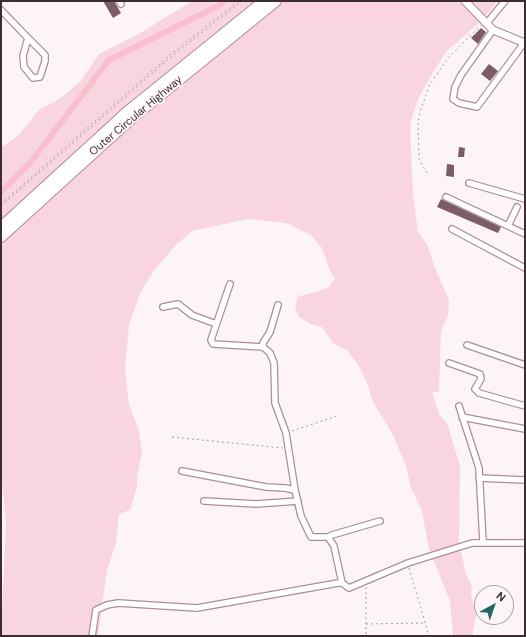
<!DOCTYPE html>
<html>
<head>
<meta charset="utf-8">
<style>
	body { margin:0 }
	#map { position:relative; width:526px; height:637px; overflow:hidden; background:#fcf4f6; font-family:"DM Sans",sans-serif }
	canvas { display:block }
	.frame { position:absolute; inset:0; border:2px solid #3b2d31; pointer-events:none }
	.north { position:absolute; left:474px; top:585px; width:40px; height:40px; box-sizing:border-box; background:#fcf4f6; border:1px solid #afa4a7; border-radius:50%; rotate:40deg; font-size:11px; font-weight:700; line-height:16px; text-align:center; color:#3b2d31 }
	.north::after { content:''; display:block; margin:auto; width:14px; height:18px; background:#21685e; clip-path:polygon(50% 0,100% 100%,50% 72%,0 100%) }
</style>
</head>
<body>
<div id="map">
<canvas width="526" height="637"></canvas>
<div class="frame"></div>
<div class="north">N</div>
</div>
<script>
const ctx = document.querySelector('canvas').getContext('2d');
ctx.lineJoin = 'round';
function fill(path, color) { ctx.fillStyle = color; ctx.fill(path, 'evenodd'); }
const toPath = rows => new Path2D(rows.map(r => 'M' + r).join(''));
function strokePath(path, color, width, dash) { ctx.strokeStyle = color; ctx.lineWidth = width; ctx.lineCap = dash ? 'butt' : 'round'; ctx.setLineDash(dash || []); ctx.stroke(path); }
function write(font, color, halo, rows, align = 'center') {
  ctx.font = font + ' "DM Sans",sans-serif'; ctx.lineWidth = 4; ctx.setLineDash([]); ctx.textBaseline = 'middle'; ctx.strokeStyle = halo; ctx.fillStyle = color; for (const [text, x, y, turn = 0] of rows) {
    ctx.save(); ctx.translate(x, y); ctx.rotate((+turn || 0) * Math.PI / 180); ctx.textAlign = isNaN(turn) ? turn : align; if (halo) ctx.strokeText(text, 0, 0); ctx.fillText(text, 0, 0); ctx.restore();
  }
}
const green = toPath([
	[192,1,498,1,483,19,447,51,433,72,418,99,410,124,413,194,418,232,428,246,434,266,449,300,448,315,441,331,439,391,432,393,440,416,447,423,460,466,459,542,466,574,472,587,471,594,476,615,472,636,453,636,450,601,429,549,422,511,411,488,406,466,393,435,372,400,369,388,359,366,347,350,334,344,322,327,310,324,298,316,295,307,298,297,328,288,335,278,330,271,322,248,311,235,286,223,248,219,192,231,175,246,153,272,140,294,129,325,125,368,129,405,139,431,142,452,137,477,137,487,130,510,119,514,116,543,107,570,98,636,1,636,6,522,1,472,1,147,18,136,39,110,58,100,80,82,99,54,137,35]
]);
const canal = toPath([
	[1,192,30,163,109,60,220,5,224,1]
]);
const building = toPath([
	[103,1,114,1,121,13,113,18],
	[481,28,486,32,478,44,471,38],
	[489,64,498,71,490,81,481,74],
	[459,147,465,148,464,157,458,157],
	[447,164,454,165,454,177,446,176],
	[441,199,501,227,498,233,437,207]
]);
const path = toPath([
	[427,173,419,159,418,122,421,109,430,84,449,57,481,25],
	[1,204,171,54,239,1],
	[1,206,172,56,242,1],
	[292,431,337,416],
	[172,437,283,448],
	[409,568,429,636],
	[366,587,366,636],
	[366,624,424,623]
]);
const minor = toPath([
	[119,1,121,4],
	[1,10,28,38,45,55,45,61,40,77,33,78,24,67,23,56,28,38],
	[486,24,505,1],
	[493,30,461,75,455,87,453,99,459,103,477,107,524,43],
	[469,183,525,199],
	[446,197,525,234],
	[508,226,517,207],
	[452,229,525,268],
	[230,284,211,340,213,344,263,347],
	[278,305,270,332,263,343,263,347,270,353,274,363,275,403,286,433,295,490,301,516,311,537,328,537,334,546,342,583],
	[163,307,178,304,192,315,216,324],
	[467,345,525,365],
	[449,363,480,374,481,379,475,389,479,393,525,406],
	[459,406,479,468,483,542],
	[462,417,525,429],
	[182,471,266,487,285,488,295,490],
	[479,478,525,480],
	[204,501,256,504,298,501],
	[328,537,332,535,380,521],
	[92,636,96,610,107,605,118,603,197,608,338,583,342,583,349,588,408,563,472,543,525,543]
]);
const tertiary = toPath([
	[465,1,493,30,525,43]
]);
const motorway = toPath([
	[1,227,127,112,264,1],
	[1,237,132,118,276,1]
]);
const streetNames = [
	["Outer Circular Highway",136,116,-40]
];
fill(green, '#f9d6df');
strokePath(canal, '#fabfce', 6);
fill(building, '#7c5d65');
strokePath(minor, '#af8d96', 8);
strokePath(tertiary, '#af8d96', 9);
strokePath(motorway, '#af8d96', 12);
strokePath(path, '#a99ea1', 1, [2, 3]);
strokePath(minor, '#fff', 5.5);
strokePath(tertiary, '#fff', 7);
strokePath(motorway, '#fff', 10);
write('11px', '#3b2d31', '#fcf4f6', streetNames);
</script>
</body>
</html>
